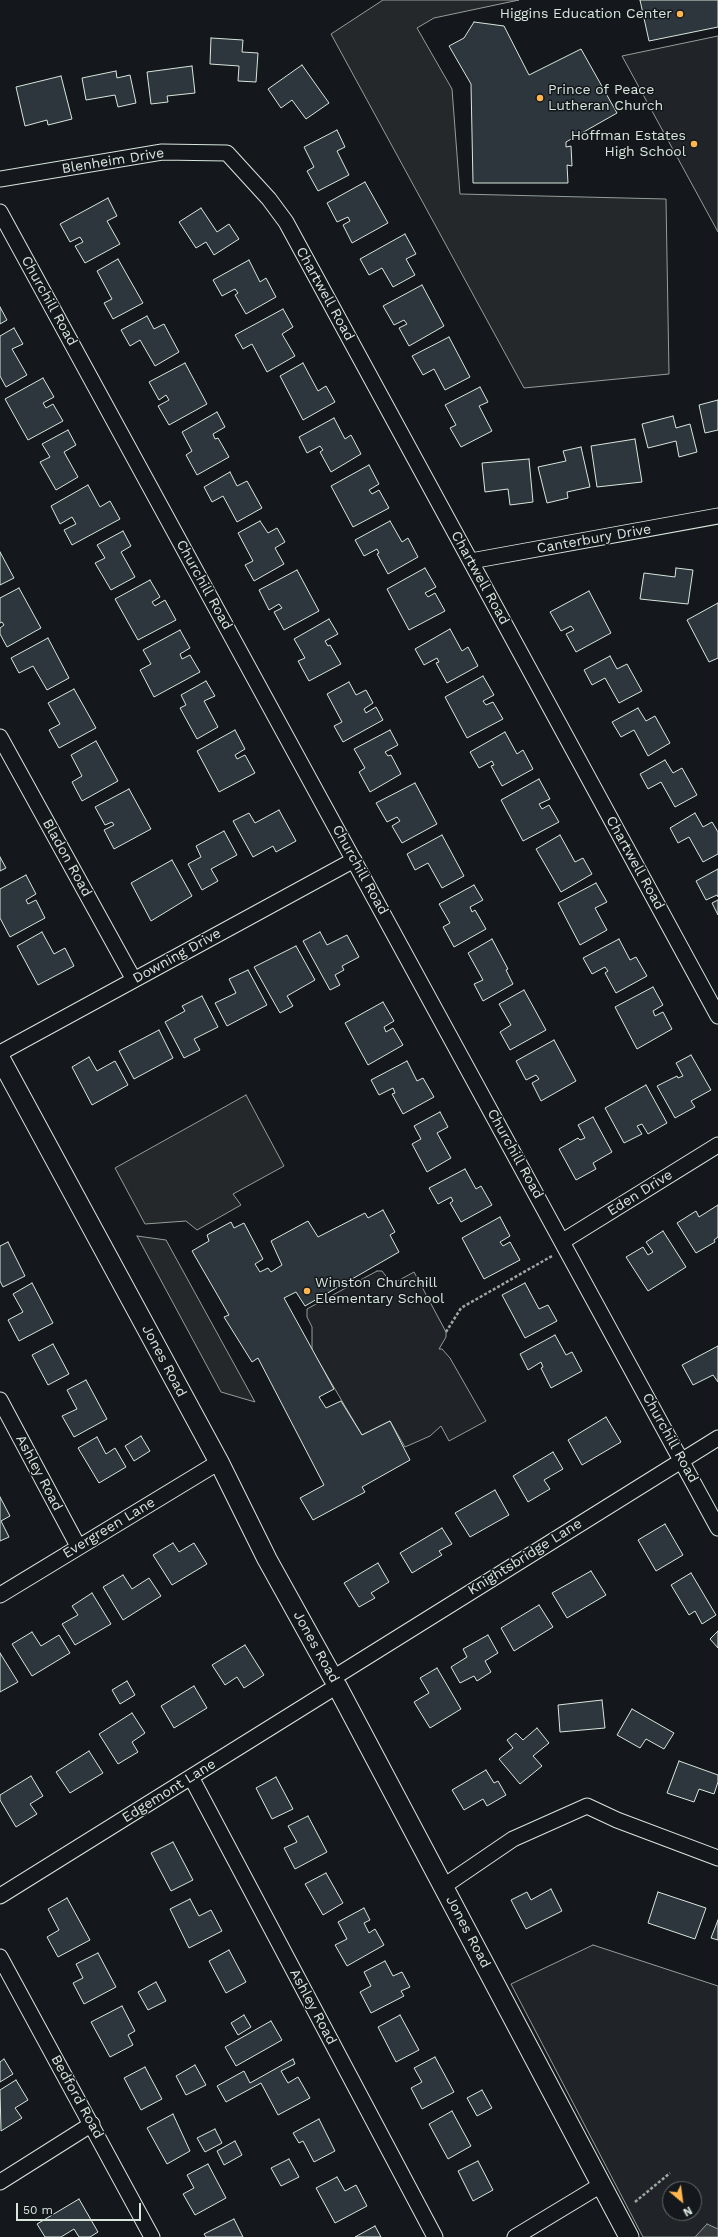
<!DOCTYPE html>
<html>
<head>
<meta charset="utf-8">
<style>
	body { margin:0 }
	#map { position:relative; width:718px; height:2237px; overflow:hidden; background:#14181c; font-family:"Work Sans",sans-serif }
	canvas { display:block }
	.north { position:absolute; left:662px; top:2181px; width:40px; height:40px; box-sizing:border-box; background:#14181c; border:1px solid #626a69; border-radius:50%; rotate:151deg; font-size:11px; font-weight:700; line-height:16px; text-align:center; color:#d8e6dc }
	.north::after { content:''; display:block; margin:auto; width:14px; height:18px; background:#ffb74d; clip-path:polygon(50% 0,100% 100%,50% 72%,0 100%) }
	.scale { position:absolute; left:16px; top:2203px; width:125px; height:18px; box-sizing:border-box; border:2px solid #d8e6dc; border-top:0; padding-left:5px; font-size:12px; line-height:14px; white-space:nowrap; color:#d8e6dc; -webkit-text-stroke:3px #14181c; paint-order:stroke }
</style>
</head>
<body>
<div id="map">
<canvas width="718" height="2237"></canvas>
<div class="north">N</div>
<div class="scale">50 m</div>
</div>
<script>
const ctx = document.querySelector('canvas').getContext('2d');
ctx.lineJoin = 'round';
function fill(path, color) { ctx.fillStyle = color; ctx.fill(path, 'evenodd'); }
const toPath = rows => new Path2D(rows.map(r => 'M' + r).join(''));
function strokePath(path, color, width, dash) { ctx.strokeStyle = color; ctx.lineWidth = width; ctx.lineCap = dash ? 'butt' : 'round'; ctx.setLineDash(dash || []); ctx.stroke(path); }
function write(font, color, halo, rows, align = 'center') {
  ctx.font = font + ' "Work Sans",sans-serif'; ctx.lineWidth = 3; ctx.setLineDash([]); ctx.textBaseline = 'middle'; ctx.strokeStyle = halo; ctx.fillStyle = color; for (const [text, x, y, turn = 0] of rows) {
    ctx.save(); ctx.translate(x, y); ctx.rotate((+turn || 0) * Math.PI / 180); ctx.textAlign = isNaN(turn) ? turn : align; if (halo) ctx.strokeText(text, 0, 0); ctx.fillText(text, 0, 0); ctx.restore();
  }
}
const green = toPath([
	[718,36,718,232,622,56,718,36],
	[377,1271,382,1271,392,1284,414,1272,446,1332,446,1337,439,1349,442,1349,450,1358,486,1421,449,1441,441,1426,430,1436,405,1447,390,1421,362,1435,312,1350,312,1327,307,1317,307,1309,377,1271],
	[593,1945,718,1986,718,2237,643,2237,511,1984,593,1945],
	[670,2189,694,2189,694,2213,670,2213,670,2189]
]);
const parking = toPath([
	[383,0,519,0,434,18,417,28,452,89,460,194,666,199,669,374,524,388,331,34,383,0],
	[246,1095,284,1166,233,1194,241,1205,197,1230,186,1221,145,1224,115,1168,246,1095],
	[137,1236,166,1240,255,1402,221,1392,137,1236]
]);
const water = toPath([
	[707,2224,718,2229,718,2237,695,2237,707,2224]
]);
const building = toPath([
	[640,0,718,0,718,27,649,41,640,0],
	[474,22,504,26,529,75,581,49,617,113,566,142,566,147,571,146,572,166,567,165,568,183,473,183,471,84,449,46,464,38,474,22],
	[211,38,243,40,242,52,258,53,256,82,238,81,239,66,210,64,211,38],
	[302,65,329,103,306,119,292,100,281,108,268,89,302,65],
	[192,66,195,93,167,96,168,102,151,104,147,72,192,66],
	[116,71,117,78,130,75,136,103,118,107,115,95,86,100,82,78,116,71],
	[61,76,72,119,48,125,47,120,25,126,16,87,61,76],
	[337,130,345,147,337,151,349,175,318,191,307,171,314,167,304,147,337,130],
	[365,182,388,223,352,243,343,225,350,221,348,217,337,222,327,203,365,182],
	[108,198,117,216,107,221,120,244,85,263,75,246,83,242,80,237,70,242,60,224,108,198],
	[201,208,217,232,229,224,239,239,214,255,206,242,196,248,179,222,201,208],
	[405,234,416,254,406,259,415,275,393,287,382,268,369,275,360,259,405,234],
	[118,259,143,303,113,319,104,303,112,299,97,271,118,259],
	[249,260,260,282,266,278,276,297,246,314,235,295,238,293,235,289,222,296,213,280,249,260],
	[422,285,444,326,409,346,399,328,407,324,404,320,394,325,383,306,422,285],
	[0,307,7,320,0,324,0,307],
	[283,309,293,327,282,334,295,356,267,372,252,344,243,349,235,335,283,309],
	[147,316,154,329,164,324,179,352,155,366,140,340,130,346,121,330,147,316],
	[14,328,23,344,12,349,27,375,6,387,0,376,0,336,14,328],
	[449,337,470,377,445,390,434,369,423,375,412,356,449,337],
	[185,363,207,404,169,425,158,406,169,400,166,395,159,400,149,382,185,363],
	[303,363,318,391,326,386,335,402,303,420,280,376,303,363],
	[43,378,54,397,43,403,46,408,53,404,63,421,28,440,5,399,43,378],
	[480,387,488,402,479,406,492,431,461,447,450,428,456,425,445,405,480,387],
	[718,400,718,430,705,433,699,405,718,400],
	[217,412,225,427,213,434,215,439,218,438,229,457,197,475,186,455,192,451,182,432,217,412],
	[673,416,676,428,690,424,697,452,679,457,676,441,648,448,642,424,673,416],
	[334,418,345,439,351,435,361,454,331,472,320,452,323,450,320,446,307,453,299,437,334,418],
	[68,430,76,445,64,452,78,477,56,490,40,462,50,457,42,444,68,430],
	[635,439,642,482,597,487,591,446,635,439],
	[581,447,590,487,567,492,568,498,547,503,538,467,566,461,563,451,581,447],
	[529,459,533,502,510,505,508,489,485,492,482,463,529,459],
	[369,465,379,484,369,490,372,494,379,490,389,508,353,527,331,486,369,465],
	[230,472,237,486,247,481,262,508,237,522,223,496,212,502,204,487,230,472],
	[88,485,100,507,110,501,120,519,72,545,64,530,76,524,72,517,60,524,51,506,88,485],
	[260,521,268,533,277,528,285,542,275,548,284,564,254,581,245,565,253,561,238,533,260,521],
	[390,521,402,542,408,538,418,557,388,574,377,554,379,553,377,549,364,556,355,540,390,521],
	[123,531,131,546,121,552,135,577,111,590,95,563,105,558,97,545,123,531],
	[0,552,14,578,0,585,0,552],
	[425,568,436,587,425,593,428,597,435,593,445,611,409,630,387,589,425,568],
	[676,568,693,570,688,604,640,599,644,573,675,577,676,568],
	[297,570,319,611,284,630,274,612,282,608,279,604,269,610,259,590,297,570],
	[150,580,160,597,152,602,155,606,165,600,176,620,138,640,115,599,150,580],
	[19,588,41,628,7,647,0,634,0,628,4,625,2,622,0,623,0,598,19,588],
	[589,591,611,633,576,652,566,634,574,630,571,626,561,631,550,612,589,591],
	[718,603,718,658,709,662,687,620,718,603],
	[329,619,338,634,325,641,328,646,330,645,341,664,309,681,298,661,305,658,294,639,329,619],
	[450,629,462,651,468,647,478,666,447,683,436,663,439,662,437,658,424,665,415,649,450,629],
	[180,630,190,648,180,654,182,659,190,655,200,672,154,697,140,670,151,664,143,650,180,630],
	[48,638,69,678,47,690,33,666,19,673,11,658,48,638],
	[610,656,617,669,627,664,642,691,619,703,605,678,592,685,584,670,610,656],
	[483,676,494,695,483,701,486,705,493,702,503,719,467,738,445,697,483,676],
	[206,681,215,696,204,701,218,727,197,739,180,708,186,705,181,695,206,681],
	[349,682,356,695,366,690,373,703,364,709,366,713,376,707,383,720,343,742,334,726,342,722,327,694,349,682],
	[74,689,96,728,59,748,49,730,60,724,48,703,74,689],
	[638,708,646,721,655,716,670,743,648,756,634,730,621,737,612,722,638,708],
	[235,730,245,749,235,755,237,759,245,755,255,773,219,792,197,751,235,730],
	[390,730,398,745,385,752,388,756,391,755,401,774,370,792,359,772,365,768,354,749,390,730],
	[505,732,517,754,523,750,533,769,502,786,491,766,494,765,492,761,479,768,470,752,505,732],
	[96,741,118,781,82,801,72,782,82,776,71,755,96,741],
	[665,760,673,773,682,768,697,795,675,807,661,782,648,789,640,774,665,760],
	[539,779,550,799,539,804,542,809,549,805,559,822,523,841,501,800,539,779],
	[415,783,437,824,402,843,392,826,400,821,397,817,387,822,376,803,415,783],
	[129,789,151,829,114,849,104,830,114,825,112,822,105,825,95,807,129,789],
	[279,810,296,841,276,852,273,846,253,857,233,821,249,813,255,823,279,810],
	[695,813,703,827,712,822,718,832,718,854,703,862,689,837,678,843,670,828,695,813],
	[224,831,237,855,211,869,218,881,202,890,188,864,201,857,196,846,224,831],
	[442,835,464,876,442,888,428,863,415,870,407,854,442,835],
	[560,835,575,862,583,858,592,874,561,892,536,849,560,835],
	[0,857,6,868,0,871,0,857],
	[172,860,192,896,151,921,131,883,172,860],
	[718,869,718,897,717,895,706,900,696,881,718,869],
	[26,875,36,894,26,900,28,904,36,900,45,918,10,937,0,918,0,889,26,875],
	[596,883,607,902,595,908,607,930,580,945,558,903,596,883],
	[474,885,483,900,470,907,472,912,475,910,486,929,454,947,443,927,450,923,439,904,474,885],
	[718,900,718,915,712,903,718,900],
	[42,932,54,954,65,948,74,966,38,985,17,946,42,932],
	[320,932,327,945,347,935,359,957,342,966,344,970,335,975,340,985,330,990,303,941,320,932],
	[492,939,508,969,506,970,513,984,483,1001,474,984,483,980,468,953,492,939],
	[619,939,630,960,636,957,647,976,616,993,605,973,608,971,605,967,592,974,583,958,619,939],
	[296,946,315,980,287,996,293,1006,280,1013,254,967,296,946],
	[248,970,267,1005,227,1026,215,1003,236,993,229,979,248,970],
	[653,987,663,1005,653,1011,655,1016,663,1012,672,1029,637,1049,615,1007,653,987],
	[524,990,546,1030,510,1050,500,1032,511,1025,499,1004,524,990],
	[202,996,218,1027,194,1039,200,1050,184,1058,165,1022,185,1011,182,1006,202,996],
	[383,1002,394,1021,384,1027,386,1032,393,1028,403,1045,368,1065,345,1023,383,1002],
	[159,1030,173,1058,134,1079,119,1051,159,1030],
	[554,1040,576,1081,541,1101,532,1083,539,1079,536,1075,526,1080,516,1061,554,1040],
	[691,1055,711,1090,691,1101,695,1107,675,1118,657,1086,677,1076,678,1078,683,1076,676,1063,691,1055],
	[89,1057,97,1071,115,1061,128,1085,92,1105,72,1067,89,1057],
	[407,1061,417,1081,423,1078,434,1097,403,1114,392,1094,395,1093,393,1088,379,1095,371,1080,407,1061],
	[646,1085,667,1123,648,1134,642,1124,637,1126,642,1134,624,1143,605,1108,646,1085],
	[440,1112,448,1127,437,1133,451,1158,427,1172,412,1144,421,1139,414,1126,440,1112],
	[593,1117,612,1152,593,1163,596,1169,576,1180,559,1149,578,1138,580,1140,585,1138,578,1125,593,1117],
	[465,1169,476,1189,481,1186,492,1205,461,1222,450,1203,453,1201,451,1197,438,1204,429,1188,465,1169],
	[718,1205,718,1237,714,1240,715,1242,696,1253,677,1223,696,1211,699,1217,718,1205],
	[383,1210,395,1232,390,1235,399,1252,305,1306,296,1292,284,1298,334,1389,319,1397,326,1408,341,1401,362,1435,390,1421,410,1460,362,1487,365,1492,313,1520,300,1498,324,1485,258,1358,252,1362,224,1317,229,1315,192,1251,209,1241,207,1235,231,1222,234,1228,244,1223,263,1259,255,1264,260,1272,268,1268,271,1272,282,1265,271,1241,308,1221,318,1237,365,1213,368,1218,383,1210],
	[500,1217,510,1236,500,1242,503,1246,510,1242,520,1260,484,1279,462,1238,500,1217],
	[663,1231,686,1267,648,1291,626,1257,643,1247,648,1255,653,1252,646,1242,663,1231],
	[8,1242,25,1276,3,1287,0,1281,0,1246,8,1242],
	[32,1283,53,1323,19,1341,8,1320,23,1312,13,1294,32,1283],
	[525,1283,539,1309,548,1305,557,1321,525,1338,502,1295,525,1283],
	[555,1335,566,1355,572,1352,582,1371,551,1388,541,1368,543,1367,541,1362,528,1370,520,1354,555,1335],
	[53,1344,69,1374,48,1385,32,1355,53,1344],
	[718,1346,718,1382,713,1375,693,1385,682,1365,718,1346],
	[86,1380,107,1419,74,1437,62,1416,77,1409,67,1390,86,1380],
	[606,1417,621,1442,582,1465,568,1440,606,1417],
	[141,1436,150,1451,134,1461,125,1446,141,1436],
	[97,1437,106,1454,115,1448,126,1467,99,1483,78,1448,97,1437],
	[553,1452,563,1469,544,1480,550,1489,528,1502,513,1476,553,1452],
	[495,1490,509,1515,470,1537,455,1513,495,1490],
	[0,1497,10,1516,1,1521,9,1537,0,1541,0,1497],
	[665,1524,683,1555,656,1571,638,1540,665,1524],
	[442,1528,452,1544,439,1551,442,1555,412,1573,400,1553,442,1528],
	[173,1543,179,1552,194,1543,207,1564,172,1585,153,1555,173,1543],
	[378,1563,389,1582,371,1593,375,1598,359,1607,344,1583,378,1563],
	[591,1571,606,1595,567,1618,552,1593,591,1571],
	[691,1573,716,1615,702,1624,695,1611,689,1615,671,1585,691,1573],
	[123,1575,132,1589,149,1578,161,1596,123,1620,103,1587,123,1575],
	[92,1593,111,1624,75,1645,62,1624,78,1615,72,1606,92,1593],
	[539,1605,553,1627,514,1651,501,1628,539,1605],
	[718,1631,718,1648,710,1639,718,1631],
	[32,1632,41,1646,59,1635,70,1653,32,1676,12,1644,32,1632],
	[488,1635,498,1653,485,1661,491,1672,477,1681,474,1676,460,1683,451,1667,467,1657,463,1649,488,1635],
	[245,1645,264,1675,244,1688,237,1677,225,1685,212,1665,245,1645],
	[0,1653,18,1682,0,1692,0,1653],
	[437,1668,461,1709,430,1728,414,1702,429,1693,420,1678,437,1668],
	[127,1681,135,1695,120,1704,112,1690,127,1681],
	[194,1686,207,1708,174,1728,161,1706,194,1686],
	[602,1700,605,1728,560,1732,558,1705,602,1700],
	[632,1709,674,1733,664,1749,646,1739,640,1748,617,1735,632,1709],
	[132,1713,145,1733,132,1742,138,1752,118,1764,99,1734,132,1713],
	[537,1728,549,1743,533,1756,542,1766,520,1784,499,1759,513,1748,507,1740,516,1733,523,1740,537,1728],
	[89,1751,103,1773,70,1793,56,1772,89,1751],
	[679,1761,718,1775,718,1782,714,1794,699,1789,694,1802,667,1793,679,1761],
	[486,1770,494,1783,498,1781,506,1795,487,1806,483,1799,464,1810,452,1790,486,1770],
	[31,1776,43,1796,30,1804,37,1814,16,1827,0,1800,0,1795,31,1776],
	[276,1777,293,1809,272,1819,256,1788,276,1777],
	[308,1816,327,1852,295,1869,284,1848,297,1842,288,1826,308,1816],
	[173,1842,193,1880,171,1891,151,1853,173,1842],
	[326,1873,343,1903,323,1915,305,1884,326,1873],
	[551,1889,562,1911,526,1929,511,1900,527,1892,531,1900,551,1889],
	[658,1892,706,1908,695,1939,648,1923,658,1892],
	[67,1898,90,1940,58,1957,47,1937,59,1930,48,1909,67,1898],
	[190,1899,199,1916,211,1910,222,1931,189,1948,170,1909,190,1899],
	[364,1908,370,1920,364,1923,369,1933,375,1929,384,1945,347,1966,335,1945,347,1939,338,1922,364,1908],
	[718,1920,718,1940,711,1938,718,1920],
	[229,1950,246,1982,226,1993,209,1961,229,1950],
	[98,1953,116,1987,84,2004,73,1983,83,1978,76,1964,98,1953],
	[385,1961,393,1976,402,1972,410,1987,401,1991,404,1996,371,2013,360,1992,371,1986,364,1972,385,1961],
	[156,1982,166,2001,148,2010,138,1992,156,1982],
	[122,2006,135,2031,128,2035,133,2045,110,2057,91,2022,122,2006],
	[244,2015,251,2027,238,2035,231,2023,244,2015],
	[400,2015,419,2050,396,2062,378,2027,400,2015],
	[271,2021,282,2040,236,2066,225,2047,271,2021],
	[435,2057,454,2092,422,2109,411,2088,422,2082,414,2068,435,2057],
	[4,2059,13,2074,0,2082,0,2062,4,2059],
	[293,2059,295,2064,281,2071,288,2083,298,2077,310,2098,278,2115,261,2083,226,2102,217,2086,244,2071,250,2083,293,2059],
	[195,2065,206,2085,186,2095,176,2076,195,2065],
	[145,2067,162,2099,141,2110,124,2078,145,2067],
	[16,2080,28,2100,15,2108,22,2118,1,2131,0,2090,16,2080],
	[482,2090,492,2108,477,2116,467,2098,482,2090],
	[452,2111,471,2146,448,2159,429,2124,452,2111],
	[173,2114,190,2151,167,2164,147,2128,173,2114],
	[319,2119,335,2151,314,2162,303,2141,299,2143,293,2133,319,2119],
	[215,2129,222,2143,205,2152,197,2138,215,2129],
	[235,2141,242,2155,224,2165,217,2151,235,2141],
	[289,2159,299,2177,281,2186,271,2168,289,2159],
	[478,2161,493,2190,473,2201,458,2171,478,2161],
	[208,2164,226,2198,195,2215,183,2194,194,2188,187,2175,208,2164],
	[337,2177,345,2191,356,2185,367,2206,335,2223,316,2188,337,2177],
	[79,2199,98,2232,90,2237,79,2237,74,2229,61,2237,45,2237,37,2224,79,2199],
	[234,2219,243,2237,206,2237,204,2234,234,2219],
	[375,2226,381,2237,355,2237,375,2226]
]);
const path = toPath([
	[446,1332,461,1308,552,1256],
	[635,2202,670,2173]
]);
const minor = toPath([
	[0,179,162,152,227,153,269,199,286,222,718,1016],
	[0,212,718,1528],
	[471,561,718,516],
	[0,737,134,980],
	[0,1053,354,860],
	[563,1241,718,1145],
	[0,1400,78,1546],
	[0,1595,219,1462],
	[191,1777,435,2237],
	[444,1886,513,1839,587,1806,617,1820,718,1858],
	[0,1896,337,1686,333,1678,357,1663,718,1438],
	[0,1957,152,2237],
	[0,2182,92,2124],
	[515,2237,601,2185]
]);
const tertiary = toPath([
	[0,1058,219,1462,267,1559,333,1678],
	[337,1686,629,2237]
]);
const markers = [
	[680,14,4,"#ffb74d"],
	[540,98,4,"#ffb74d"],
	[694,144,4,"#ffb74d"],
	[307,1291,4,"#ffb74d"]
];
const poiNames = [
	["Higgins Education Center",672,14],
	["Prince of Peace",548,90,"left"],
	["Lutheran Church",548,106,"left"],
	["Hoffman Estates",686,136],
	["High School",686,152],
	["Winston Churchill",315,1283,"left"],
	["Elementary School",315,1299,"left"]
];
const streetNames = [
	["Blenheim Drive",113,161,-9],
	["Chartwell Road",325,294,61],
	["Churchill Road",49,301,61],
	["Canterbury Drive",594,539,-10],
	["Chartwell Road",480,578,61],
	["Churchill Road",204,585,61],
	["Bladon Road",67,858,61],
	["Chartwell Road",635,863,61],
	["Churchill Road",360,870,61],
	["Downing Drive",177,956,-29],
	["Churchill Road",515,1154,61],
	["Eden Drive",640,1193,-32],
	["Jones Road",164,1361,62],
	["Churchill Road",670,1438,61],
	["Ashley Road",39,1473,62],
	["Evergreen Lane",109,1528,-31],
	["Knightsbridge Lane",525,1557,-32],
	["Jones Road",316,1647,61],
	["Edgemont Lane",169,1791,-32],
	["Jones Road",468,1932,62],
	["Ashley Road",313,2007,62],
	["Bedford Road",77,2097,61]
];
fill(green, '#202428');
strokePath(green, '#939e99', 1);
fill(parking, '#24282b');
strokePath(parking, '#939e99', 1);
fill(water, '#363b3e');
strokePath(water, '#939e99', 1);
fill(building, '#2c363c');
strokePath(building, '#d8e6dc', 1);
strokePath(minor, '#d8e6dc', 17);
strokePath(tertiary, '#d8e6dc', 21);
strokePath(path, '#9da8a2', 2.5, [3, 2]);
strokePath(minor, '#14181c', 15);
strokePath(tertiary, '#14181c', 19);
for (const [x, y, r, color] of markers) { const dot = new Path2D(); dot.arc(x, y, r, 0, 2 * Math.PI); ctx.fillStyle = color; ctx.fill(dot); strokePath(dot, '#14181c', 1.5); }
write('14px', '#d8e6dc', '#14181c', poiNames, 'right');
write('14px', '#d8e6dc', '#14181c', streetNames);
</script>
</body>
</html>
